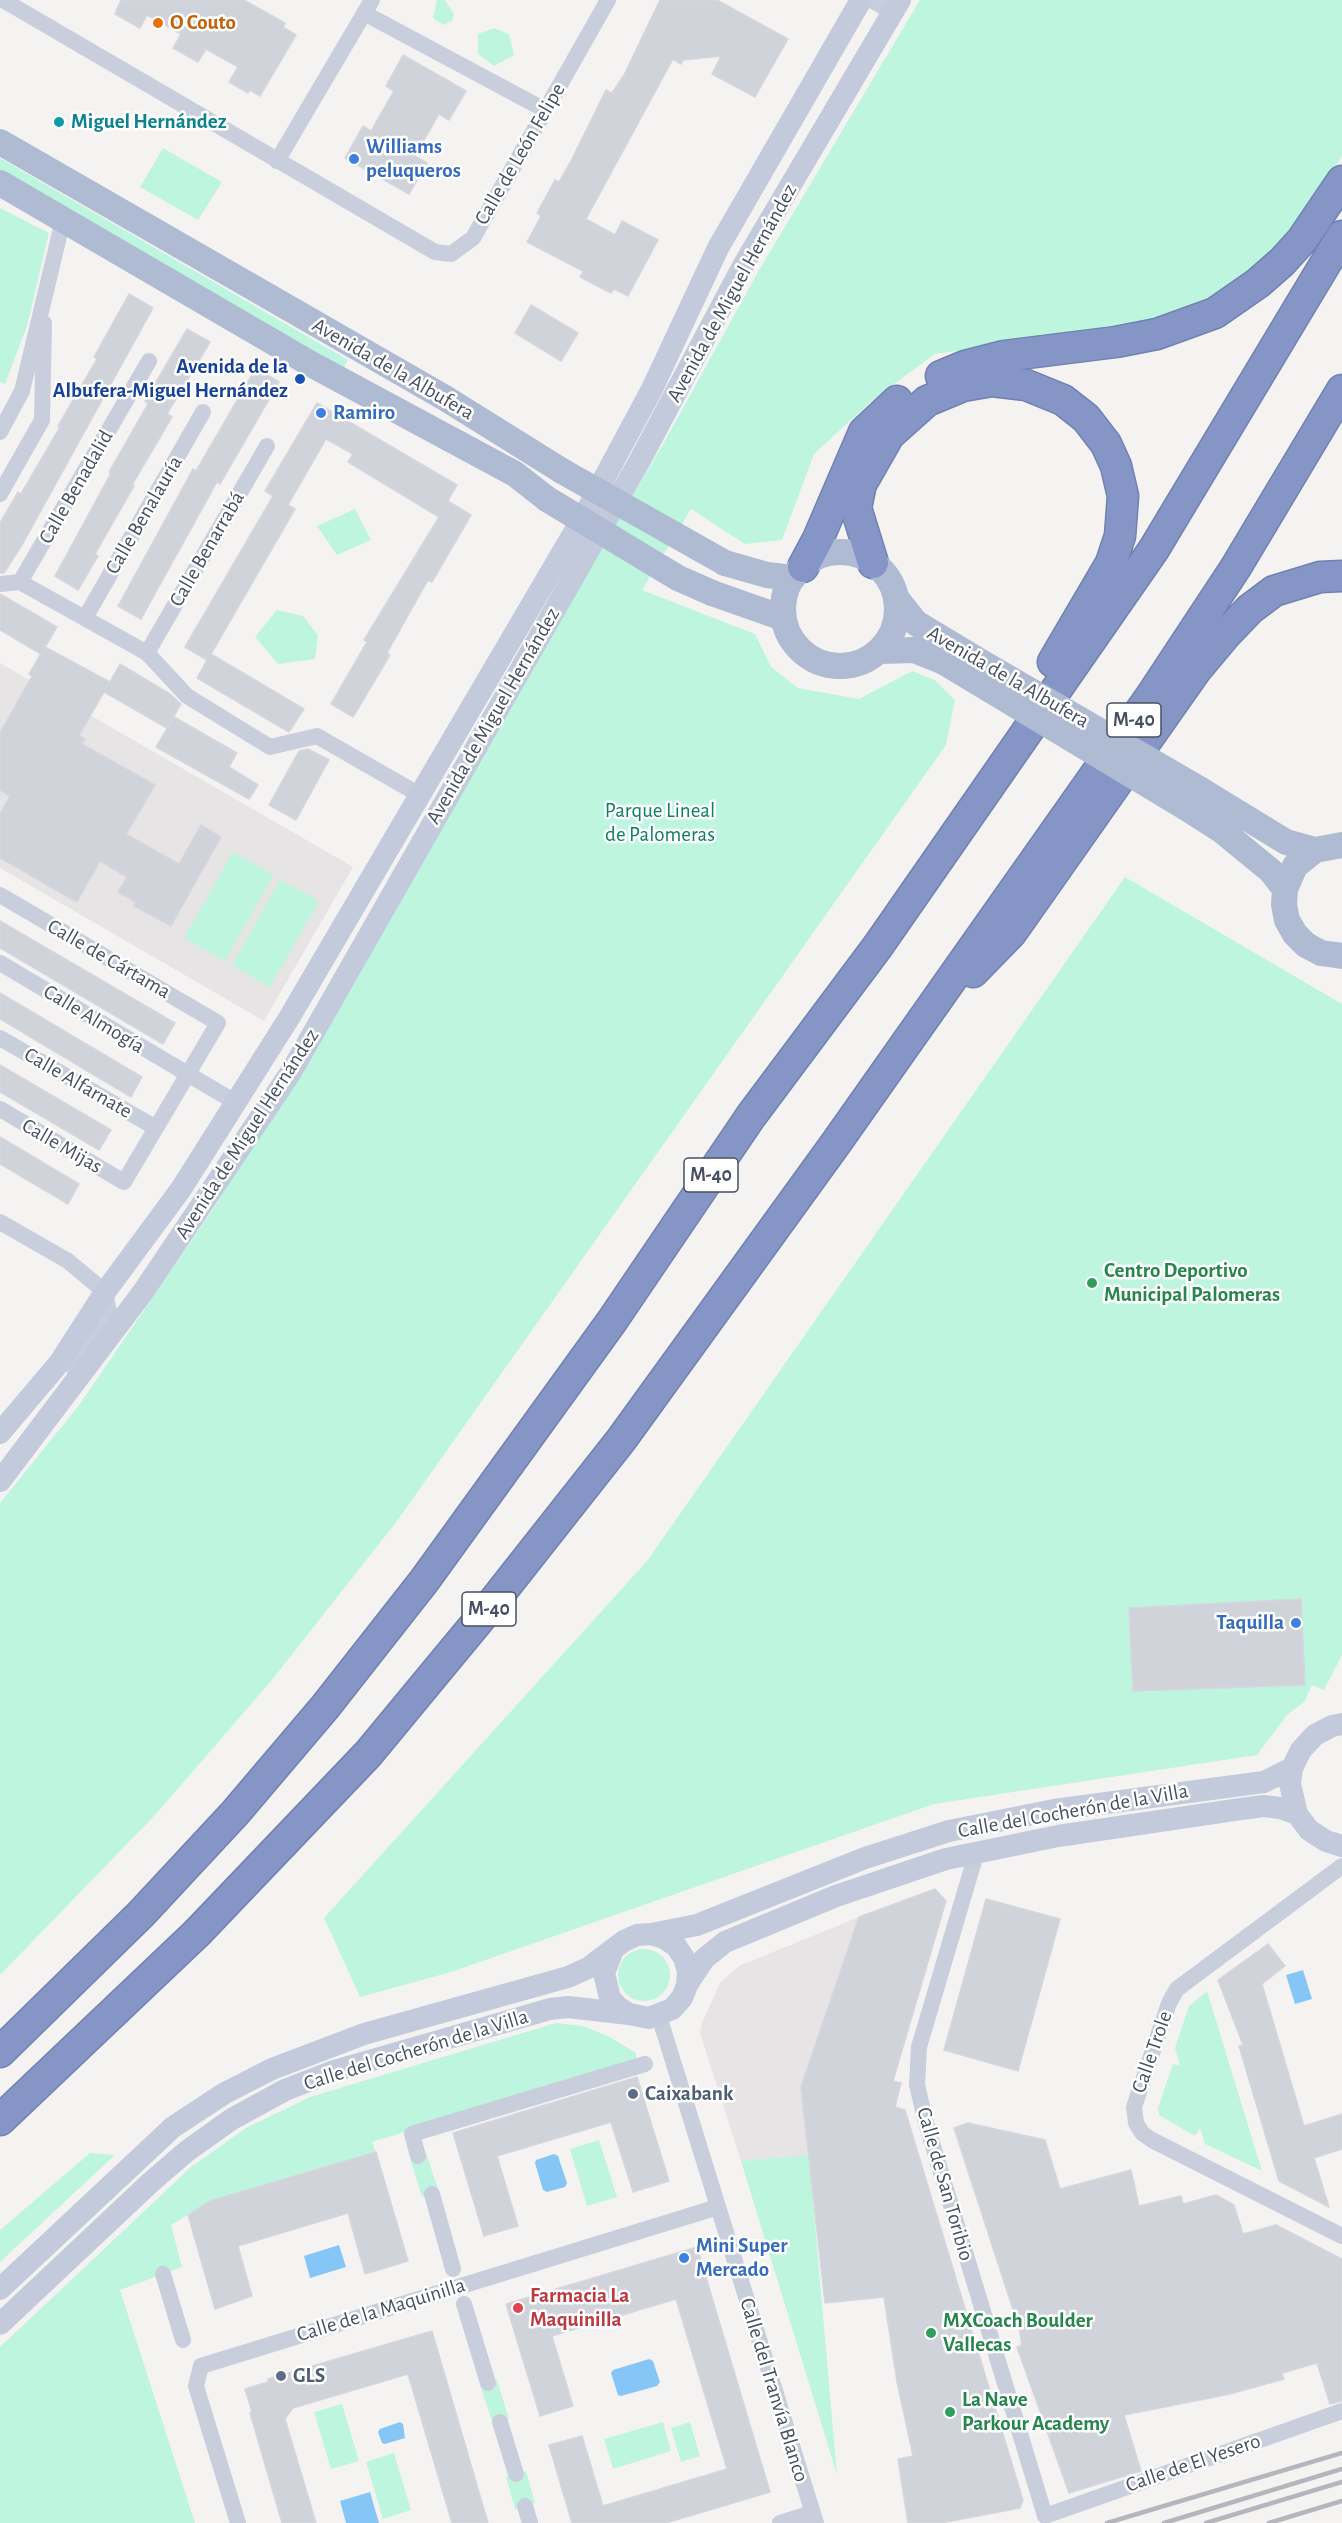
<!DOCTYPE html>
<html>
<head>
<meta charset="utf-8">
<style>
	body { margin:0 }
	canvas { display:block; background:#f5f3f2 }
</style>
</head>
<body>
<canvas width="1342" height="2523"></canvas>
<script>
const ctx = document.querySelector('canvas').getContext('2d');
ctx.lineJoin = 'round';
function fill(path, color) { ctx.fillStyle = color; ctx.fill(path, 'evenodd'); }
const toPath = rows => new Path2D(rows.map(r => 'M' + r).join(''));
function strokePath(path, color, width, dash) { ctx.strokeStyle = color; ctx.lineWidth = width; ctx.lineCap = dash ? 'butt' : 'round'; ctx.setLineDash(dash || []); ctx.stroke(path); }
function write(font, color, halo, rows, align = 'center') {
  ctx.font = font + ' "Alegreya Sans",sans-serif'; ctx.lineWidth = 5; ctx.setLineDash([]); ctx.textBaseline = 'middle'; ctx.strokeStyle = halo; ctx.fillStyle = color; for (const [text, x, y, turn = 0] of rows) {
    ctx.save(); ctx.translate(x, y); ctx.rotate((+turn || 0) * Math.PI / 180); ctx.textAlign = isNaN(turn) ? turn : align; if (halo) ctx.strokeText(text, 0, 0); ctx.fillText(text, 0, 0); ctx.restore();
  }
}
const education = toPath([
	[0,663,353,867,264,1021,0,868],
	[859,1917,801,2087,809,2155,741,2161,700,2033,702,2023,720,1983,739,1966]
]);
const green = toPath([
	[437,0,445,0,454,14,452,21,443,25,433,18],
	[920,0,1342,0,1342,156,1316,201,1291,237,1220,295,1178,316,1126,328,935,354,875,398,814,454,782,540,745,544,691,509,642,590,755,634,771,667,798,688,859,699,912,671,935,680,955,700,946,745,397,1521,271,1681,156,1814,0,1975,0,1503,80,1404,215,1206,423,858,533,664,662,446,758,272],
	[494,28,509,34,514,55,494,66,478,54,478,34],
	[163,148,222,182,198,220,140,187],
	[0,158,348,360,343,369,0,171],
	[0,208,49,233,27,326,5,384,0,382],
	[355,509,371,540,337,555,317,526],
	[277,610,303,616,318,635,315,659,278,664,255,637],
	[233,852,274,875,225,961,184,938],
	[1125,877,1342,1004,1342,1655,1324,1690,1312,1685,1304,1702,1287,1715,1257,1755,934,1804,451,1972,360,1997,324,1918,647,1561],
	[280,880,319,901,270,987,232,965],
	'618 1975a26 26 0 1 1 52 0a26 26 0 1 1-52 0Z',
	[1207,1991,1262,2171,1205,2144,1200,2128,1195,2136,1159,2115,1158,2108,1173,2064,1180,2066,1175,2048,1189,2006],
	[556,2023,583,2026,608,2036,636,2053,637,2061,372,2142,376,2152,211,2201,171,2225,182,2267,120,2290,195,2523,0,2523,0,2347,191,2167,246,2128,310,2097],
	[599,2140,617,2197,587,2206,570,2149],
	[90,2153,115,2155,0,2262,0,2230],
	[426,2153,439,2192,422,2197,410,2158],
	[809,2155,837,2475,741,2161],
	[497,2380,509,2419,493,2424,480,2385],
	[342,2404,359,2461,331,2469,314,2412],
	[663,2422,671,2451,613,2469,604,2439],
	[690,2422,700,2456,681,2462,671,2428],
	[394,2453,411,2510,383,2519,366,2462],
	[526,2471,535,2503,515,2509,506,2477]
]);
const water = toPath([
	[1303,1970,1312,1999,1295,2004,1286,1975],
	[554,2154,558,2156,567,2183,565,2187,547,2192,543,2190,535,2163,536,2160],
	[339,2245,346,2267,310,2278,304,2256],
	[649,2359,653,2361,660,2382,657,2386,621,2396,618,2395,611,2373,613,2370],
	[400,2422,403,2424,405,2438,385,2444,382,2443,378,2432,380,2429],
	[370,2492,379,2523,346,2523,340,2501]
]);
const building = toPath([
	[121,0,244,0,285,23,283,27,296,35,260,96,250,90,248,93,229,82,238,67,206,49,198,62,173,48,181,34,147,15,140,28,115,14,121,0],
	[660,0,717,0,788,39,755,97,712,74,721,56,683,60,681,64,673,59,586,219,615,235,622,221,658,240,628,296,614,289,611,293,580,277,583,271,527,242,541,216,537,213,555,180,559,182,570,163,606,90,612,93,624,75,660,0],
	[403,55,466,91,449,120,439,114,415,156,427,163,409,194,345,158,363,126,371,131,394,91,386,86,403,55],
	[129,294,153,308,22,545,4,573,0,573,0,523,18,492,21,494,60,427,58,426,97,359,94,357,129,294],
	[531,305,578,333,561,361,515,333,531,305],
	[187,329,210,342,167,414,172,417,132,485,134,486,95,554,98,556,78,590,55,576,111,473,109,472,148,404,145,401,187,329],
	[256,368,279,382,220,484,217,482,141,619,118,606,193,469,196,471,256,368],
	[317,403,457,485,448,501,471,515,432,582,428,580,387,653,390,655,353,717,331,704,367,642,364,640,439,517,348,462,353,454,326,439,288,505,295,509,211,654,304,709,289,732,197,678,207,660,185,647,273,496,265,491,317,403],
	[0,594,57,627,45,647,110,682,120,664,170,694,181,704,167,728,104,692,79,735,85,739,82,744,155,785,126,834,179,864,201,825,221,837,171,926,134,906,136,902,118,892,127,877,100,861,77,902,0,858,0,814,10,796,0,790,0,733,32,676,29,674,42,652,41,654,0,630,0,594],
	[174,717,237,753,229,767,258,785,249,799,156,747,174,717],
	[308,749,329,760,296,820,269,805,299,751,308,749],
	[0,921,175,1023,163,1044,0,948,0,921],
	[0,993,142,1077,131,1097,0,1019,0,993],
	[0,1065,111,1130,99,1150,0,1092,0,1065],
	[0,1137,79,1184,68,1204,0,1164,0,1137],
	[1301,1599,1305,1685,1133,1691,1129,1608,1301,1599],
	[935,1889,946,1901,893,2081,901,2083,895,2107,905,2110,1023,2500,1020,2508,941,2523,908,2523,898,2459,913,2456,897,2382,884,2297,825,2303,801,2087,859,1917,935,1889],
	[986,1899,1060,1919,1018,2071,944,2050,986,1899],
	[1268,1944,1285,1966,1262,1984,1304,2126,1342,2114,1342,2149,1314,2158,1329,2207,1279,2181,1239,2046,1243,2045,1218,1980,1268,1944],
	[637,2077,669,2181,633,2192,611,2122,497,2156,518,2226,484,2236,453,2133,637,2077],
	[968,2123,1045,2140,1060,2189,1131,2170,1139,2206,1181,2196,1183,2204,1216,2195,1234,2205,1243,2234,1276,2225,1342,2259,1342,2401,1330,2404,1317,2363,1282,2373,1284,2379,1230,2394,1124,2415,1141,2471,1069,2493,1017,2347,1022,2345,1019,2328,954,2128,968,2123],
	[376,2152,408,2261,365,2274,348,2213,238,2246,252,2296,215,2309,188,2215,210,2201,376,2152],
	[697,2247,770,2492,666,2523,572,2523,549,2445,582,2436,603,2506,727,2469,676,2299,552,2336,573,2406,540,2416,506,2304,697,2247],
	[432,2331,488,2523,452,2523,408,2374,293,2408,285,2419,316,2523,282,2523,250,2413,252,2412,245,2389,268,2382,268,2379,432,2331]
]);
const street = toPath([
	[3,0,435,252,451,254,473,238,608,0],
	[871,0,893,12],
	[364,13,545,110],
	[277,161,372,0],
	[0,432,22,391,63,220],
	[0,494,42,420,44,323],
	[20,582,149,361],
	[0,584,20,582,147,653,187,696,270,747,317,736,418,794],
	[85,618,203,412],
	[147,653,267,446],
	[0,895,218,1023,124,1182,0,1109],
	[0,963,235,1102],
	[0,1038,156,1128],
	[0,1222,68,1261,105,1292,110,1317,85,1350,75,1372],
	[977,1851,919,2047,917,2085,926,2123,1045,2516,1342,2411],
	[1342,1866,1177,1989,1169,2003,1134,2107,1136,2123,1142,2133,1152,2140,1342,2236],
	[659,2016,816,2523],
	[418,2156,412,2134,645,2064],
	[432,2194,453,2269],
	[163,2274,183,2340],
	[464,2304,488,2383],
	[500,2422,516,2474],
	[525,2506,530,2523],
	[238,2523,196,2386,201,2366,718,2207],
	[780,2523,812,2513]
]);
const secondary = toPath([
	[0,1433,60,1362,105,1292,181,1189,289,1018,586,512,652,389,718,248,861,0],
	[0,1481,143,1292,291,1072,639,462,744,264,900,0],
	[1342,1724,1332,1726,1315,1735,1301,1750,1292,1768,1290,1784,1297,1814,1309,1830,1326,1841,1342,1846],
	[651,1934,697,1925,865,1858,949,1831,1054,1810,1264,1782,1292,1768],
	[687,1985,704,1959,725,1942,836,1896,946,1859,1058,1836,1241,1809,1264,1806,1280,1808,1297,1814],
	[0,2289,173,2127,225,2093,272,2069,364,2034,568,1977,588,1968,624,1941,637,1935,651,1934,664,1938,676,1946,684,1958,688,1971,687,1985,682,1998,672,2009,649,2018,629,2014,619,2008,610,1998,604,1973,613,1950],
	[0,2324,151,2182,187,2151,232,2119,285,2090,334,2071,550,2009,568,2007,629,2014]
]);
const primary = toPath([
	[0,142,445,398,562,471],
	[0,183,309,363,515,474,547,499],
	'783 609a57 57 0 1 1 114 0a57 57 0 1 1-114 0Z',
	[725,563,767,575,793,578],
	[712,593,783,618],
	[897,599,916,623,974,658],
	[880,651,914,650,944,662],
	[1201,790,1286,842,1315,850],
	[1185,807,1221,830,1271,871,1285,889],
	[1342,845,1315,850,1295,866,1285,889,1284,905,1287,920,1295,934,1306,945,1321,953,1342,956]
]);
const highway = toPath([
	[941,376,965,366,1004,356,1116,342,1157,334,1215,313,1258,283,1282,262,1302,240,1342,181],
	[873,563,856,508,861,484,889,435,927,401,963,386,992,381,1026,385,1063,400,1086,418,1106,444,1116,466,1123,496,1120,536,1111,563,1053,662],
	[803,567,818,539,864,432,897,401],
	[973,972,1011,933,1196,670,1227,633,1250,609,1274,591,1320,577,1342,576],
	[0,2052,141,1914,235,1813,325,1707,424,1581,612,1321,751,1116,878,946,1154,549,1342,236],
	[0,2120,197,1933,368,1754,483,1615,621,1440,836,1143,1151,696,1236,567,1342,390]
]);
const rail = toPath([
	[1107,2523,1342,2453],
	[1164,2523,1342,2469],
	[1206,2523,1342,2482],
	[1269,2523,1342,2501]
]);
const primaryBridge = toPath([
	[562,471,725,563],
	[547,499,678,578,712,593],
	[974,658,1201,790],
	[944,662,1185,807]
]);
const markers = [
	[158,23,6,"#e8710a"],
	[59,122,6,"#0f9aa8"],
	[354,159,6,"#3f7fe0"],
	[300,379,6,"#1a4fb4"],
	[321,413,6,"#3f7fe0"],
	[1092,1283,6,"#2e9e5b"],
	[1296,1623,6,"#3f7fe0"],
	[633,2094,6,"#5c6f8a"],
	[684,2258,6,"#3f7fe0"],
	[518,2308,6,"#e0444e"],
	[931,2333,6,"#2e9e5b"],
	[281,2376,6,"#5c6f8a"],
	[950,2412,6,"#2e9e5b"]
];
const shields = [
	[1134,720,54],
	[711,1175,54],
	[489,1609,54]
];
const shieldNames = [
	["M-40",1134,720],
	["M-40",711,1175],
	["M-40",489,1609]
];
const foodNames = [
	["O Couto",170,23]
];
const cultureNames = [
	["Miguel Hernández",71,122]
];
const shopNames = [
	["Williams",366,147],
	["peluqueros",366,171],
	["Ramiro",333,413],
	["Taquilla",1284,1623,"right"],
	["Mini Super",696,2246],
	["Mercado",696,2270]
];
const streetNames = [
	["Calle de León Felipe",520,154,-60],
	["Avenida de Miguel Hernández",732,293,-61],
	["Avenida de la Albufera",393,369,30],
	["Calle Benadalid",76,487,-60],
	["Calle Benalauría",144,515,-60],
	["Calle Benarrabá",207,549,-60],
	["Avenida de la Albufera",1008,677,30],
	["Avenida de Miguel Hernández",493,716,-60],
	["Calle de Cártama",109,959,30],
	["Calle Almogía",94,1019,31],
	["Calle Alfarnate",78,1083,30],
	["Avenida de Miguel Hernández",247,1134,-57],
	["Calle Mijas",62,1146,30],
	["Calle del Cocherón de la Villa",1073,1811,-10],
	["Calle del Cocherón de la Villa",416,2050,-17],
	["Calle Trole",1152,2052,-71],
	["Calle de San Toribio",945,2184,74],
	["Calle de la Maquinilla",381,2310,-17],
	["Calle del Tranvía Blanco",774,2390,73],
	["Calle de El Yesero",1193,2463,-19]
];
const transitNames = [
	["Avenida de la",288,367],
	["Albufera-Miguel Hernández",288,391]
];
const parkNames = [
	["Parque Lineal",660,811],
	["de Palomeras",660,835]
];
const leisureNames = [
	["Centro Deportivo",1104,1271],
	["Municipal Palomeras",1104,1295],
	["MXCoach Boulder",943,2321],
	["Vallecas",943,2345],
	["La Nave",962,2400],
	["Parkour Academy",962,2424]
];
const serviceNames = [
	["Caixabank",645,2094],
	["GLS",293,2376]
];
const healthNames = [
	["Farmacia La",530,2296],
	["Maquinilla",530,2320]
];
fill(education, '#e6e4e4');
fill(green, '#bef5df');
fill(water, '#86c6f7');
fill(building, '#d1d3da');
strokePath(building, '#d6d6de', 1.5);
strokePath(highway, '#7081b2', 33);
strokePath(street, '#c8cedb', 16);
strokePath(secondary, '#c3cadc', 22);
strokePath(primary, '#afbad3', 26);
strokePath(highway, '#8596c6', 30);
strokePath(rail, '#b4b5bd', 4.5);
strokePath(primaryBridge, '#afbad3', 26);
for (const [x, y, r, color] of markers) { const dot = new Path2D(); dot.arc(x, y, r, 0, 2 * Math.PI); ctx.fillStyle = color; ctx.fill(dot); strokePath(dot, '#fff', 2); }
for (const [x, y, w] of shields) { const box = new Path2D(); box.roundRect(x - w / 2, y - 17, w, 34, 4.5); ctx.fillStyle = '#fff'; ctx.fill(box); strokePath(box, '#475062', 1.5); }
write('bold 20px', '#475062', null, shieldNames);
write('bold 21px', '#c56008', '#fff', foodNames, 'left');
write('bold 21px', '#0d838f', '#fff', cultureNames, 'left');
write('bold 21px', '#366cbe', '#fff', shopNames, 'left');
write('21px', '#475062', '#fff', streetNames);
write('bold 21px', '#164399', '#fff', transitNames, 'right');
write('21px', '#0d8262', '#fff', parkNames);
write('bold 21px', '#27864d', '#fff', leisureNames, 'left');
write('bold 21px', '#4e5e75', '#fff', serviceNames, 'left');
write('bold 21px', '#be3a42', '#fff', healthNames, 'left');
</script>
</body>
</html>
